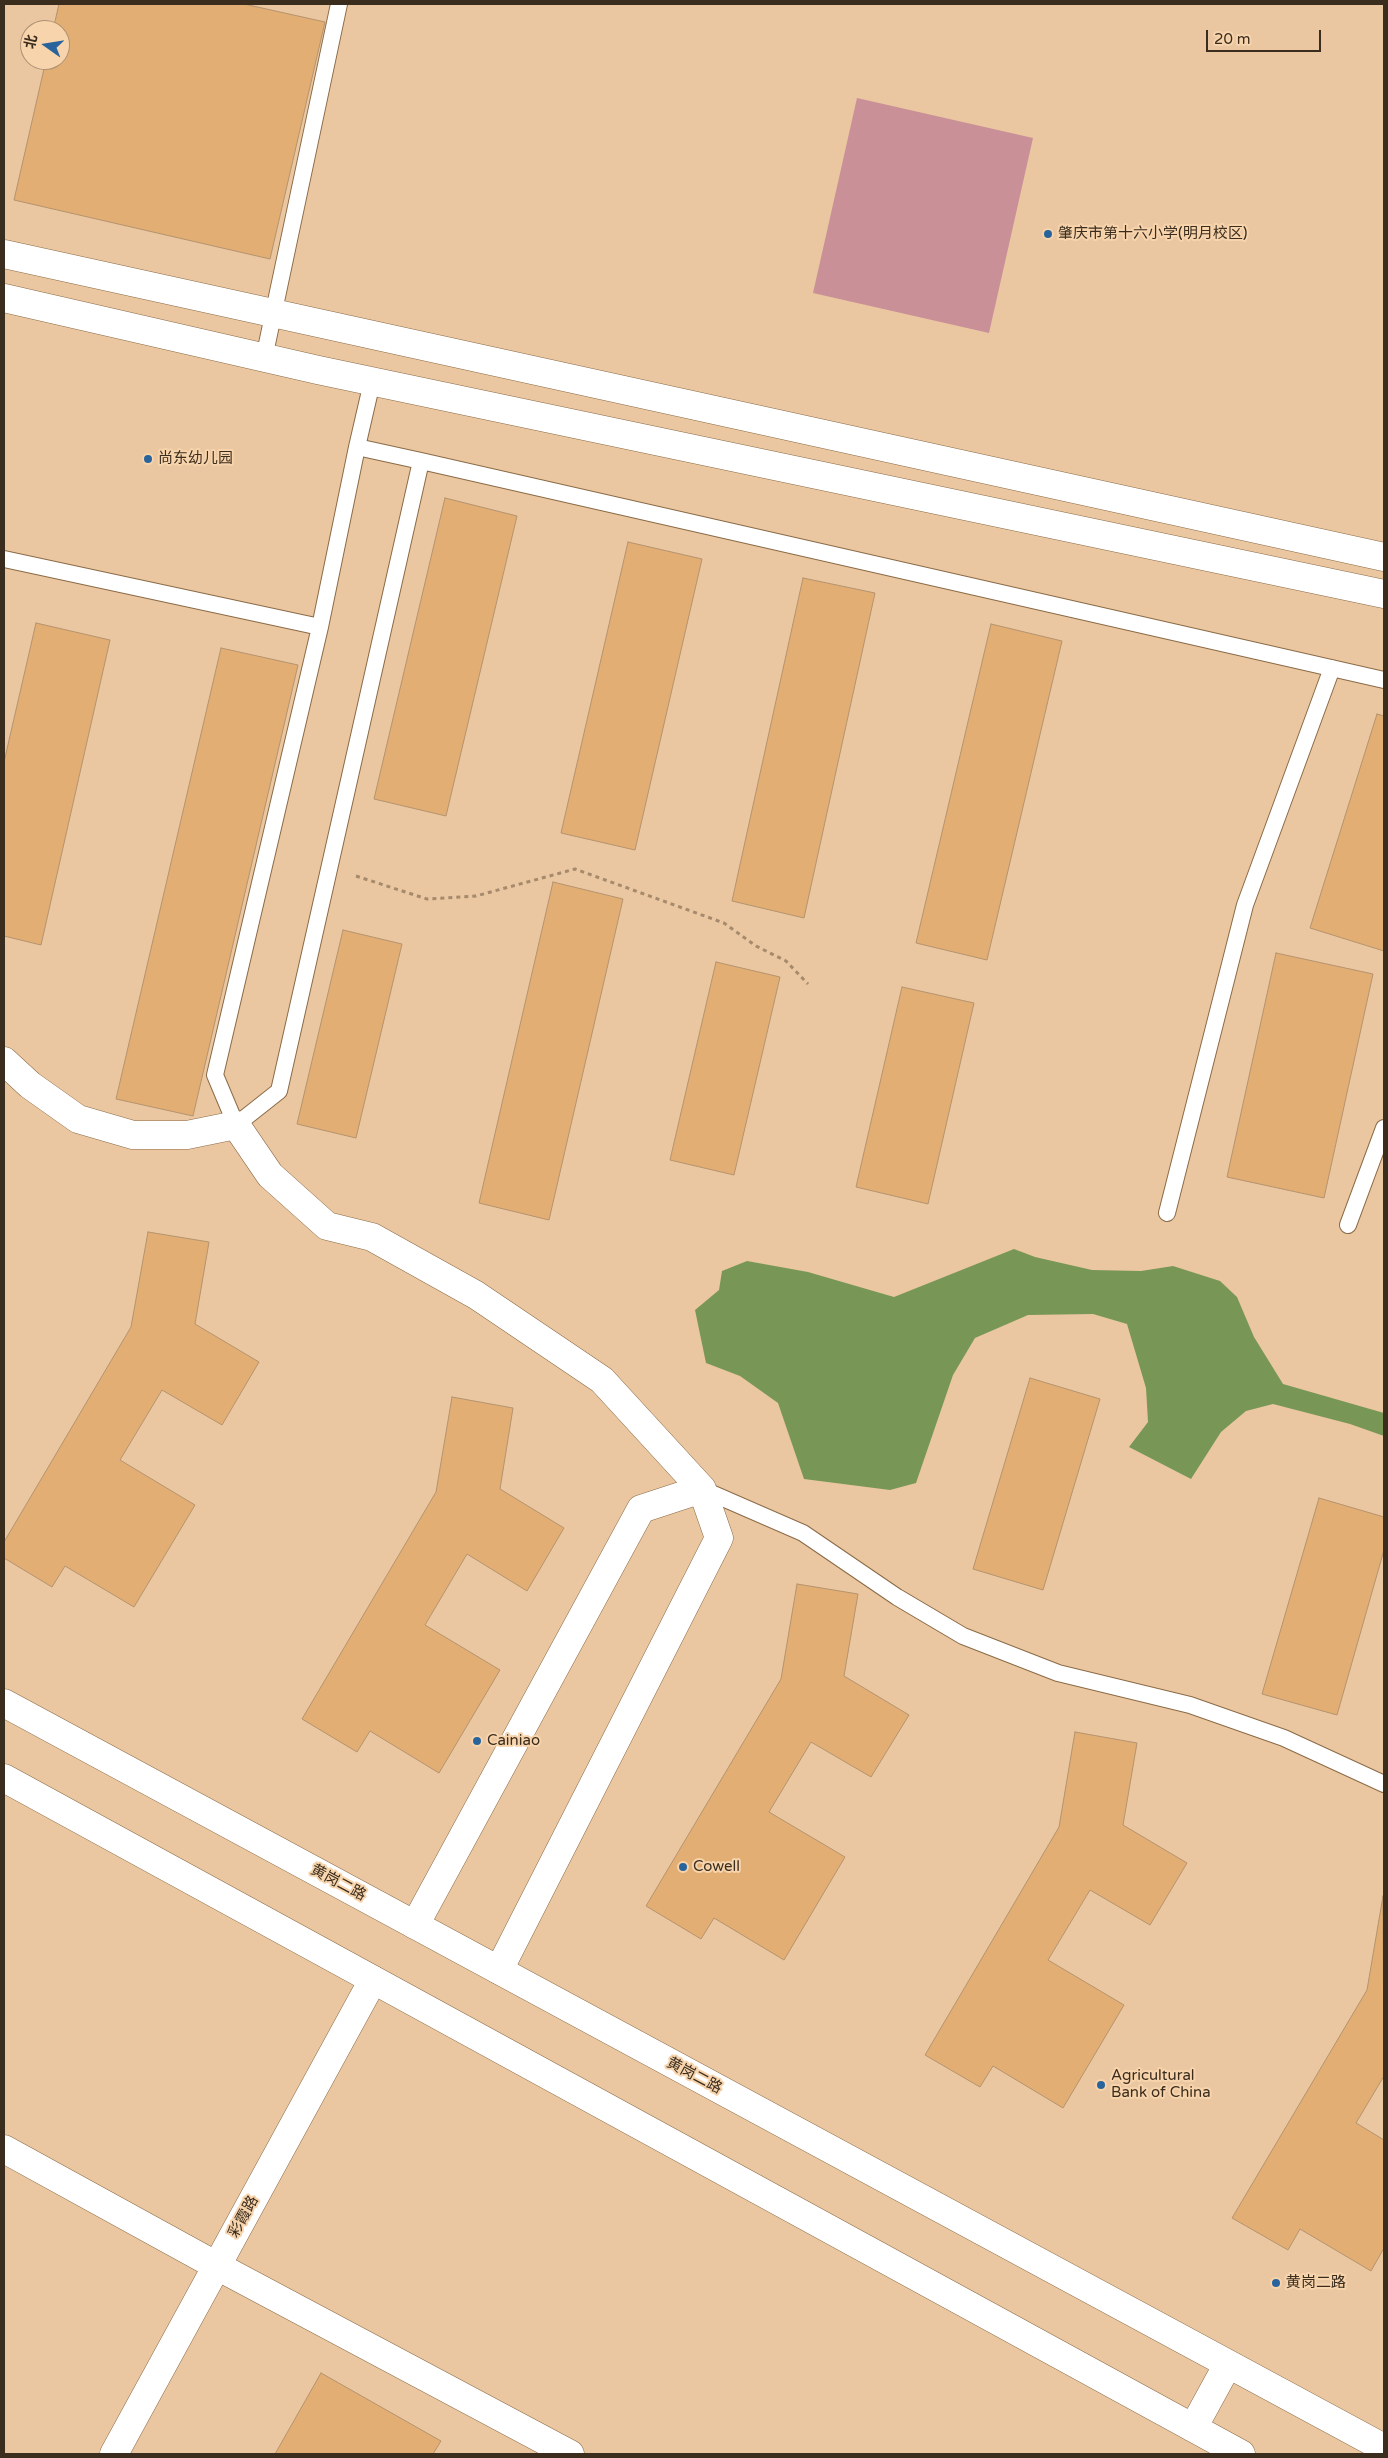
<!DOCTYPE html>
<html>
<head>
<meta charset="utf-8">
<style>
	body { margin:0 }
	#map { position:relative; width:1388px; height:2458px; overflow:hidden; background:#eac7a0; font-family:"Varela Round","Noto Sans SC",sans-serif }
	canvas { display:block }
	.frame { position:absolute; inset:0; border:5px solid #3b2d1e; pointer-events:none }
	.north { position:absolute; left:20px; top:20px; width:50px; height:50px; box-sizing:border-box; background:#f7d4ac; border:1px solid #ac9173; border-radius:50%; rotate:283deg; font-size:14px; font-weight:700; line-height:20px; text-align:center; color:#3b2d1e }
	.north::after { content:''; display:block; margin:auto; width:18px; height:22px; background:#28649b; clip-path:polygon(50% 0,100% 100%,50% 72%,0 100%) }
	.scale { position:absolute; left:1206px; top:30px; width:115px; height:22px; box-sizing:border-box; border:2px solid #3b2d1e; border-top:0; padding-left:6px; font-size:15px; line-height:18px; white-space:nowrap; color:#3b2d1e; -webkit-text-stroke:4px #f7d4ac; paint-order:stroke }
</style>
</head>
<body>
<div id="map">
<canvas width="1388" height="2458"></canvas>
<div class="frame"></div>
<div class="north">北</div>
<div class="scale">20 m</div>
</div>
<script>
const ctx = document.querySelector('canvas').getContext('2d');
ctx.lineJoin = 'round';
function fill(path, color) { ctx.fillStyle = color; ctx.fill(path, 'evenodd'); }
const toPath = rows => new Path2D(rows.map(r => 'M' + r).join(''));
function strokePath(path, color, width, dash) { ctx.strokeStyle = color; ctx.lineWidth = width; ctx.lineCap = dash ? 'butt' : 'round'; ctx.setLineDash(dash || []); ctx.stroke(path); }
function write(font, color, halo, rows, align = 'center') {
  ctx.font = font + ' "Varela Round","Noto Sans SC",sans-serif'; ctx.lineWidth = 4; ctx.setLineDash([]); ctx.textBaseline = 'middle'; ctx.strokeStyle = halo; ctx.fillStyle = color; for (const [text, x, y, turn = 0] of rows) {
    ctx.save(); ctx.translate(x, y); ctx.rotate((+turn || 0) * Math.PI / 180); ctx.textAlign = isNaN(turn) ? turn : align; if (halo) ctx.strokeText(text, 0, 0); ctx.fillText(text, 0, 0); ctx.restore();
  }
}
const green = toPath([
	[857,98,1033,138,989,333,813,293]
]);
const water = toPath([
	[1014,1249,1035,1257,1092,1270,1141,1271,1173,1266,1220,1281,1237,1297,1254,1337,1283,1384,1384,1413,1384,1436,1350,1424,1273,1404,1246,1411,1221,1432,1191,1479,1129,1447,1148,1422,1146,1388,1127,1324,1093,1314,1028,1315,975,1338,953,1375,916,1483,890,1490,804,1479,778,1403,740,1376,706,1363,695,1310,719,1290,722,1271,747,1261,808,1272,894,1297]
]);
const building = toPath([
	[59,4,244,4,325,22,270,259,14,200,46,60,60,60,60,30,53,30,59,4],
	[445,498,517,516,446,816,374,799,445,498],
	[628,542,702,559,635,850,561,833,628,542],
	[803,578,875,593,804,918,732,901,803,578],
	[36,623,110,640,41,945,4,936,4,762,36,623],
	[991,624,1062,641,987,960,916,943,991,624],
	[221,648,298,665,193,1116,116,1099,221,648],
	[1377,714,1384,716,1384,951,1310,928,1377,714],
	[553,882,623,899,549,1220,479,1203,553,882],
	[343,930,402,944,356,1138,297,1124,343,930],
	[1276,953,1373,974,1324,1198,1227,1177,1276,953],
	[716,962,780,977,734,1175,670,1160,716,962],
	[902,987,974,1003,928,1204,856,1187,902,987],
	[148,1232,209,1242,195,1324,259,1362,222,1425,162,1390,120,1460,195,1505,134,1607,65,1566,52,1587,4,1558,4,1542,131,1327,148,1232],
	[1030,1378,1100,1399,1043,1590,973,1569,1030,1378],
	[452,1397,513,1408,500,1489,564,1528,527,1591,467,1554,425,1625,500,1670,439,1773,370,1731,357,1752,302,1719,436,1492,452,1397],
	[1319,1498,1384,1517,1384,1550,1337,1715,1262,1694,1319,1498],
	[797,1584,858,1594,844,1676,909,1715,871,1777,811,1742,769,1812,845,1857,784,1960,714,1918,701,1939,646,1906,781,1679,797,1584],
	[1075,1732,1137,1743,1123,1825,1187,1863,1150,1925,1090,1890,1048,1960,1124,2005,1063,2108,993,2066,980,2087,925,2055,1059,1827,1075,1732],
	[1383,1896,1384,2076,1356,2123,1384,2140,1384,2248,1371,2271,1300,2229,1288,2250,1232,2218,1367,1990,1383,1896],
	[321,2373,441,2441,433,2454,275,2454,321,2373]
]);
const path = toPath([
	[356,876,427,899,476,896,575,869,724,923,756,946,786,961,808,984]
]);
const lane = toPath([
	[264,358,339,4],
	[357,447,421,461,279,1091,236,1125,215,1075,320,627,357,447],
	[357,447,372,382],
	[421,461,1384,680],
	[4,559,320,627],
	[1167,1213,1245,905,1332,668],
	[1348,1225,1384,1128],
	[702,1489,803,1533,897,1597,963,1636,1058,1673,1190,1705,1284,1738,1384,1784]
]);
const street = toPath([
	[4,1061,30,1085,78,1119,133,1135,187,1135,236,1125,270,1175,327,1226,372,1237,476,1295,602,1380,702,1489,719,1538,499,1970],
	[415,1925,641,1509,702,1489],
	[4,2149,217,2266,570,2454],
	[114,2454,373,1980]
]);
const secondary = toPath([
	[4,254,1384,557],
	[4,298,318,370,1384,594],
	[4,1703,1384,2448],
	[4,1778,1241,2454],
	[1193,2428,1228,2364]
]);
const markers = [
	[1048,234,5,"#28649b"],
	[148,459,5,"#28649b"],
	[477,1741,5,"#28649b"],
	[683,1867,5,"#28649b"],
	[1101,2085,5,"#28649b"],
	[1276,2283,5,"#28649b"]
];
const poiNames = [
	["肇庆市第十六小学(明月校区)",1058,234],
	["尚东幼儿园",158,459],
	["Cainiao",487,1741],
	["Cowell",693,1867],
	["Agricultural",1111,2076],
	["Bank of China",1111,2093],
	["黄岗二路",1286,2283]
];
const streetNames = [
	["黄岗二路",338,1883,28],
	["黄岗二路",694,2076,28],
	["彩霞路",244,2217,-61]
];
fill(green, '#c99098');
fill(water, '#789756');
fill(building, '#e2ae73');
strokePath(building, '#b4936e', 1);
strokePath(lane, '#8b6b47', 18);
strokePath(street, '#8b6b47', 29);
strokePath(secondary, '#8b6b47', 29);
strokePath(path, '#a58a6d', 3, [4, 4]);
strokePath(lane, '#fff', 16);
strokePath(street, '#fff', 28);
strokePath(secondary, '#fff', 28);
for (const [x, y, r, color] of markers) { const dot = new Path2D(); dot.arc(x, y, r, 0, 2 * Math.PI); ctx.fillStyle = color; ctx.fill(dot); strokePath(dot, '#f7d4ac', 2); }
write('15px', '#3b2d1e', '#f7d4ac', poiNames, 'left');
write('15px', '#3b2d1e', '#f7d4ac', streetNames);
</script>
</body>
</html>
